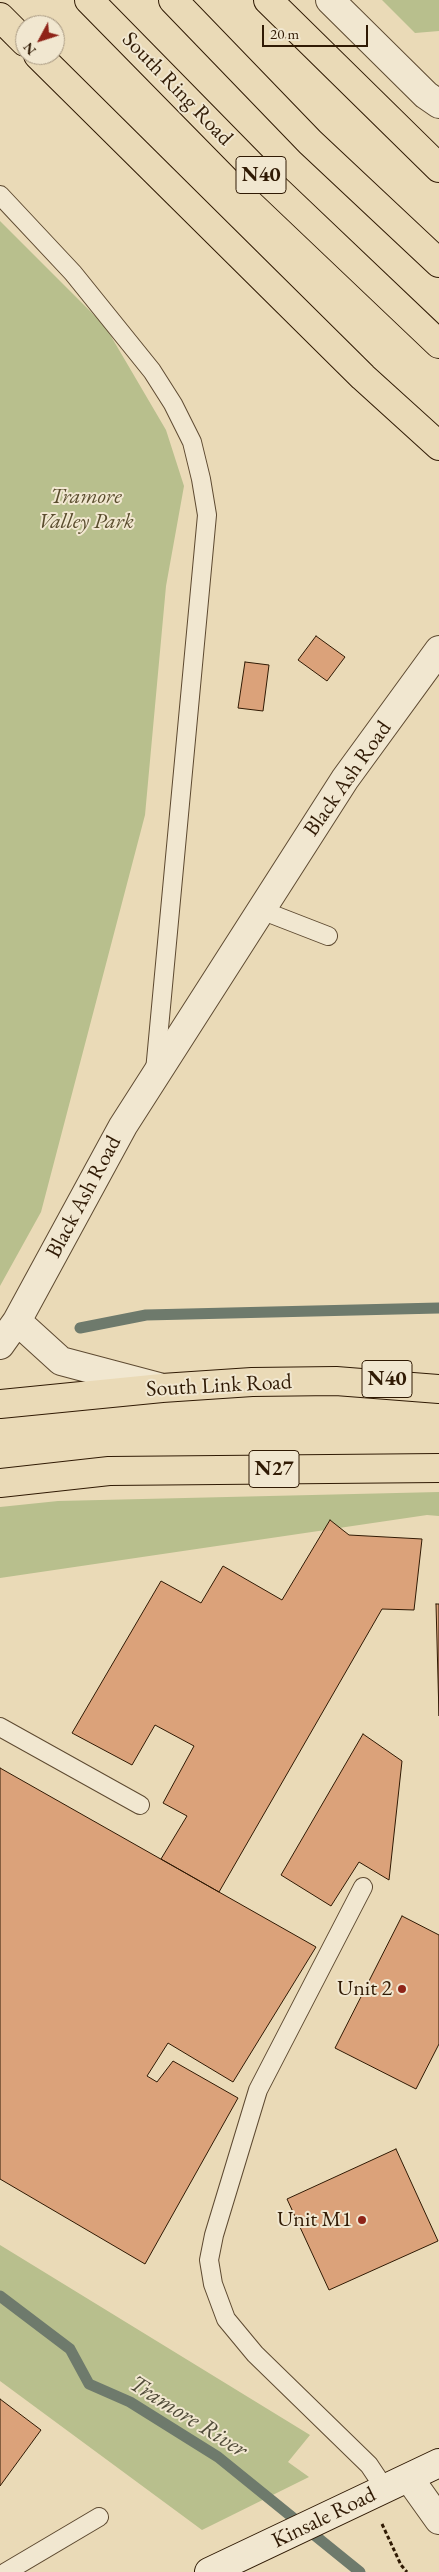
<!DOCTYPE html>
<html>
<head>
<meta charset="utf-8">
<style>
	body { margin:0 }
	#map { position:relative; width:439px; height:2572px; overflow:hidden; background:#eadab7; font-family:"EB Garamond",serif }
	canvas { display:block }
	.north { position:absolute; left:15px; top:15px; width:50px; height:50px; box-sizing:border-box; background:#f1e7d0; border:1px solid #a4957e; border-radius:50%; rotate:230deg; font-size:14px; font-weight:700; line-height:20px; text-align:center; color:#301a04 }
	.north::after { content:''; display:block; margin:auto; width:18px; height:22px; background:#8f2418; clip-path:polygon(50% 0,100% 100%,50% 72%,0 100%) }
	.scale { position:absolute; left:262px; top:25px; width:106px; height:22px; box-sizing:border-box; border:2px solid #301a04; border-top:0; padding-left:6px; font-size:15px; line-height:18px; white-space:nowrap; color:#301a04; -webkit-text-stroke:4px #f1e7d0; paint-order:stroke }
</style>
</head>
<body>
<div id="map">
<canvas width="439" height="2572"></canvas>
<div class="north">N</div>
<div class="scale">20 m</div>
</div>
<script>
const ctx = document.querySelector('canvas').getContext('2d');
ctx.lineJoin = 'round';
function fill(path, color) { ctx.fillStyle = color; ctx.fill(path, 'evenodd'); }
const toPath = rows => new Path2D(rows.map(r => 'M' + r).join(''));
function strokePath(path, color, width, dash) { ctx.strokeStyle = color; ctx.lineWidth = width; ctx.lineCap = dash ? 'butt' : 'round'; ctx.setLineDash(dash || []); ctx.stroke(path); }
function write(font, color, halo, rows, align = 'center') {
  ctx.font = font + ' "EB Garamond",serif'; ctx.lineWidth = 4; ctx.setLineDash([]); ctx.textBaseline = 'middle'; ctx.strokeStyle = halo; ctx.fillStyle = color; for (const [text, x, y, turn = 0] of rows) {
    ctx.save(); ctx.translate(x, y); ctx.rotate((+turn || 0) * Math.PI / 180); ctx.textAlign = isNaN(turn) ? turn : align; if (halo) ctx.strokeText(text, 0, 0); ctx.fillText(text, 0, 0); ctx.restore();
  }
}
const green = toPath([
	[382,0,439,0,439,31,415,33],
	[0,221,105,326,166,430,184,486,166,586,145,815,41,1212,0,1286],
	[439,1492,439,1516,427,1515,0,1578,0,1507,58,1501],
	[0,2245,310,2435,288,2462,309,2477,202,2530,0,2381]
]);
const stream = toPath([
	[80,1328,146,1315,439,1308],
	[0,2296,70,2349,89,2384,130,2402,218,2457,360,2572]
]);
const building = toPath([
	[316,636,345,657,327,681,298,660,316,636],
	[245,662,269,665,263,711,238,708,245,662],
	[330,1520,349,1535,422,1539,414,1610,382,1609,219,1892,161,1859,187,1816,163,1803,194,1746,155,1725,132,1765,72,1733,161,1581,201,1603,223,1566,282,1600,330,1520],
	[436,1604,439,1604,439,1716,436,1604],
	[363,1734,402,1761,389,1880,359,1862,331,1906,281,1875,363,1734],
	[0,1768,316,1947,233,2082,168,2043,147,2076,157,2082,173,2061,238,2098,145,2264,0,2179,0,1768],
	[402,1916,439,1935,439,2044,416,2089,335,2048,402,1916],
	[396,2149,438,2241,329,2290,287,2199,396,2149],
	[0,2399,41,2430,0,2486,0,2399]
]);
const path = toPath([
	[382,2524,401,2565,407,2572]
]);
const lane = toPath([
	[0,195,73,273,152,371,173,404,192,442,201,479,207,515,155,1071],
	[261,910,328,936],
	[0,1727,140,1805],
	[363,1887,258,2090,214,2235,209,2260,213,2284,226,2319,255,2354,369,2465,385,2489],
	[6,2572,99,2517]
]);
const street = toPath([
	[330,0,426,95,439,104],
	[17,1321,61,1361,159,1387],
	[0,1345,17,1321,123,1126,345,779,439,650],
	[409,2478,439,2520]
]);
const secondary = toPath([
	[209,2572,439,2463]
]);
const highway = toPath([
	[89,0,255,169,439,344],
	[173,0,310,142,439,263],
	[268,0,439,168],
	[0,17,25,42],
	[38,55,363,377,439,446],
	[0,1404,162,1388,252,1382,336,1381,439,1389],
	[0,1483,109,1471,439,1468]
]);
const markers = [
	[402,1989,5,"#8f2418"],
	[362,2220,5,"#8f2418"]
];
const shields = [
	[261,175,50],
	[387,1379,50],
	[274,1469,50]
];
const shieldNames = [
	["N40",261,175],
	["N40",387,1379],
	["N27",274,1469]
];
const streetNames = [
	["South Ring Road",177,89,46],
	["Black Ash Road",348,779,-55],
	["Black Ash Road",84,1197,-62],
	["South Link Road",219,1386,-3],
	["Kinsale Road",324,2518,-26]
];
const parkNames = [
	["Tramore",86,497],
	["Valley Park",86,522]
];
const poiNames = [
	["Unit 2",392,1989],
	["Unit M1",352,2220]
];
const waterNames = [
	["Tramore River",188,2417,32]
];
fill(green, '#b8bf8d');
strokePath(stream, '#6e7a6c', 11);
fill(building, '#dba27a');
strokePath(building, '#301a04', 1);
strokePath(lane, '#5e4a31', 20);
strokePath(street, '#5e4a31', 30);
strokePath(secondary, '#301a04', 30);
strokePath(highway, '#301a04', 30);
strokePath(path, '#301a04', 3, [4, 2.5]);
strokePath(lane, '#f1e7d0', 18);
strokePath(street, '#f1e7d0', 28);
strokePath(secondary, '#f1e7d0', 28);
strokePath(highway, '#eadab7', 28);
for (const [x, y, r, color] of markers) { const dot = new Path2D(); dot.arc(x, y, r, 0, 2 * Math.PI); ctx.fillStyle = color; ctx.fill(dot); strokePath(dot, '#f1e7d0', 2); }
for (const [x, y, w] of shields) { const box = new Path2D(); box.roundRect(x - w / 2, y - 18.5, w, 37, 4); ctx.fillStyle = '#f1e7d0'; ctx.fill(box); strokePath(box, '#301a04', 1); }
write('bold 21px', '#301a04', null, shieldNames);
write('22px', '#301a04', '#f1e7d0', streetNames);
write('italic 22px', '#594c2d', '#f1e7d0', parkNames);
write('22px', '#301a04', '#f1e7d0', poiNames, 'right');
write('italic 24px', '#4f4a38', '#f1e7d0', waterNames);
</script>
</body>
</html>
